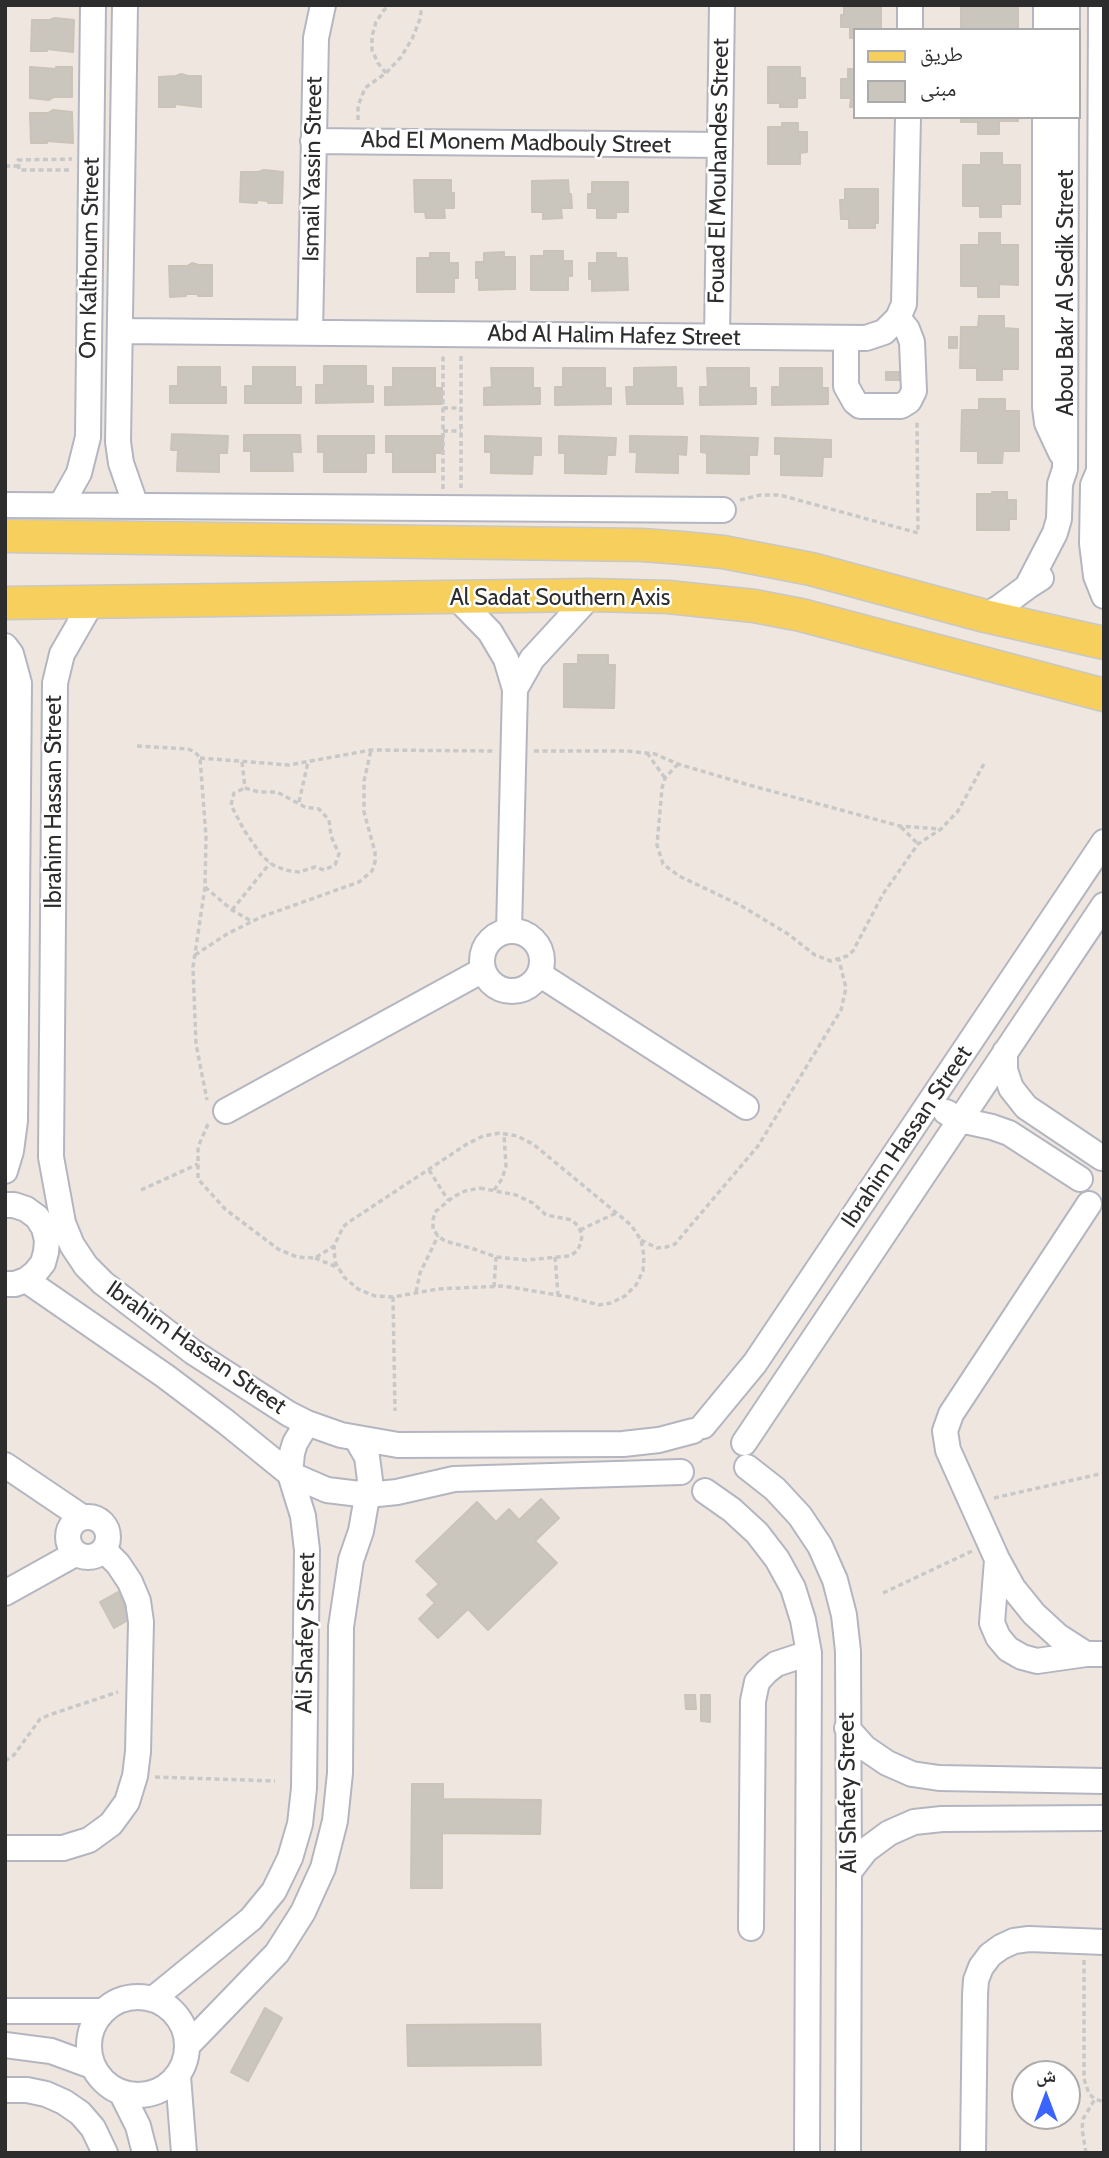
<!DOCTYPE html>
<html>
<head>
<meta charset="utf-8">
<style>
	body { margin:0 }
	#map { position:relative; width:1109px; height:2158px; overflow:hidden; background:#efe7df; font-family:Cabin,"Noto Naskh Arabic",sans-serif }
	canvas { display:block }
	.frame { position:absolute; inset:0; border:7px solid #2d2d2d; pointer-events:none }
	.legend { position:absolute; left:853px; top:28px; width:228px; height:91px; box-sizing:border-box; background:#fff; border:2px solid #ababab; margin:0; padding:9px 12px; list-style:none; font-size:21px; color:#2d2d2d }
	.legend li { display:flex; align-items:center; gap:14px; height:35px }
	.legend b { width:35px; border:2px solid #ababab }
	.north { position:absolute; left:1011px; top:2060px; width:70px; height:70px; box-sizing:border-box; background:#fff; border:2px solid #ababab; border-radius:50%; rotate:0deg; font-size:19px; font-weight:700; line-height:28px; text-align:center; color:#2d2d2d }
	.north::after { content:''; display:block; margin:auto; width:24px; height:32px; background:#3b64ff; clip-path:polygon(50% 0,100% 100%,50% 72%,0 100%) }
</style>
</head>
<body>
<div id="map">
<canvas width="1109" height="2158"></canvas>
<div class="frame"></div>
<ul class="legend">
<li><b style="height:9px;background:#f6cf5d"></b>طريق</li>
<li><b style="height:19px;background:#cac6bd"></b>مبنى</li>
</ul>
<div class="north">ش</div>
</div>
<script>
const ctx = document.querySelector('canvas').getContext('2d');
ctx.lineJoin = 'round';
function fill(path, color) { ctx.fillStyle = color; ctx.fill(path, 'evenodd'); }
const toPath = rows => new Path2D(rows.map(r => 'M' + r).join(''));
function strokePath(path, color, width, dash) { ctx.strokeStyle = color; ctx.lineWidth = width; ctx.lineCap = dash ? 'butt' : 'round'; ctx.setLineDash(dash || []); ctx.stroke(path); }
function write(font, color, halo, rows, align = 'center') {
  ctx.font = font + ' Cabin,sans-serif'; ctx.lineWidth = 5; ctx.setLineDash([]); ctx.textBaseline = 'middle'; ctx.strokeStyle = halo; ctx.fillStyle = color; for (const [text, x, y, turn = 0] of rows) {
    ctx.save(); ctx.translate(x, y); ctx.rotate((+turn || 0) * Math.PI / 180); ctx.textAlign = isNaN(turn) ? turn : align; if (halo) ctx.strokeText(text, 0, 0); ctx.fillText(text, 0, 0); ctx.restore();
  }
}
const building = toPath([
	[844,5,881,5,881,30,855,30,855,38,850,38,850,27,841,27,841,15,844,15,844,5],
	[961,5,1018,5,1018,30,961,30,961,5],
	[55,18,74,20,73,52,47,49,47,51,31,51,32,20,49,20,55,18],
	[30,67,56,69,56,67,72,67,72,97,54,97,49,100,30,98,30,67],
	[768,67,800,67,800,78,805,78,805,98,797,98,797,107,780,107,780,103,768,103,768,67],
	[848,69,855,69,855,107,850,107,851,98,841,98,841,79,848,79,848,69],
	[181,74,188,76,201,76,201,107,175,104,175,107,159,107,159,77,176,76,181,74],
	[53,110,72,112,73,143,47,141,47,143,31,143,30,113,48,113,53,110],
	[961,117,1018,117,1018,121,999,121,999,134,978,134,978,122,961,122,961,117],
	[782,123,798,123,798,132,807,132,807,152,800,153,800,164,768,164,768,127,782,127,782,123],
	[981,153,1002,153,1002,165,1020,165,1020,204,1001,204,1001,217,980,217,980,206,963,206,963,165,981,165,981,153],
	[264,170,283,172,282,203,268,203,268,201,257,200,257,203,240,202,241,172,258,172,264,170],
	[414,180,451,180,451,193,454,193,454,208,444,208,445,218,426,218,425,212,415,212,414,180],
	[568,180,569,194,571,194,572,208,561,208,562,218,543,219,543,212,532,212,532,181,568,180],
	[592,182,628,182,628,212,616,212,616,218,597,218,597,208,588,208,588,194,592,194,592,182],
	[845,189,878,189,878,223,875,223,875,228,849,228,849,219,841,219,840,200,845,200,845,189],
	[979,233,1000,233,1000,245,1018,245,1018,285,999,284,999,297,978,297,978,286,961,286,961,245,979,245,979,233],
	[544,251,563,251,563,261,572,261,572,276,568,276,568,290,531,290,531,256,544,256,544,251],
	[504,252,504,257,515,257,515,289,479,290,479,278,476,278,476,262,484,262,484,253,504,252],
	[430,253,449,253,449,263,458,263,458,278,454,278,454,292,417,292,417,258,430,258,430,253],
	[597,253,616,253,616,258,627,258,628,290,592,291,592,279,589,279,589,263,597,263,597,253],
	[192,263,199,265,212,265,212,296,198,296,198,294,186,294,186,296,170,297,169,266,187,266,192,263],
	[979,316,1004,316,1004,328,1018,329,1018,369,1002,369,1002,380,977,380,977,368,960,368,961,327,978,327,979,316],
	[949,337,957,337,957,348,949,348,949,337],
	[324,366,366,366,366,386,373,386,373,402,316,403,316,385,324,385,324,366],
	[178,367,220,367,220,387,226,387,226,403,170,403,170,386,178,386,178,367],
	[253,367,295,367,295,387,301,387,301,403,245,403,245,386,253,386,253,367],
	[676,367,676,388,682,388,683,404,627,404,626,387,634,387,634,368,676,367],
	[393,368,435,368,435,388,442,388,442,404,385,405,385,387,393,387,393,368],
	[491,368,533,368,533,388,540,388,540,404,484,405,484,388,492,387,491,368],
	[563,368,605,368,605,388,611,388,611,404,555,405,555,387,563,387,563,368],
	[707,368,749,368,749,388,756,388,756,404,700,405,700,387,708,387,707,368],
	[780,368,822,368,822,388,828,388,828,404,772,405,772,387,780,387,780,368],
	[886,372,899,372,900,380,886,380,886,372],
	[979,399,1005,399,1005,411,1019,411,1019,451,1003,451,1002,463,978,463,978,451,961,451,962,410,979,410,979,399],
	[172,434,228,436,227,453,219,453,219,472,177,471,178,450,171,450,172,434],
	[244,435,300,435,301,452,292,452,293,471,251,471,251,451,244,451,244,435],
	[318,436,374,436,374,453,366,453,366,472,324,472,324,452,318,452,318,436],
	[386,436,443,436,443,453,435,453,435,472,393,472,393,452,386,452,386,436],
	[485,436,541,438,541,455,533,455,532,474,491,473,491,452,485,452,485,436],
	[559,436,616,438,615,455,607,455,606,474,565,473,565,453,559,453,559,436],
	[630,436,687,437,686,455,678,454,678,473,636,472,637,452,630,452,630,436],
	[701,436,758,438,757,455,749,455,749,474,707,473,707,453,701,452,701,436],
	[775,438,831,440,831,457,823,457,822,476,781,475,781,454,775,454,775,438],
	[992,492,1007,492,1007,500,1016,500,1016,519,1009,519,1009,530,977,530,977,494,992,494,992,492],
	[578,655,608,655,608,665,615,665,614,708,564,707,564,664,578,664,578,655],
	[541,1499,559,1518,535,1541,557,1563,488,1630,468,1609,438,1638,419,1619,435,1603,427,1595,439,1584,416,1561,477,1502,496,1522,509,1509,519,1520,541,1499],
	[118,1592,132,1618,114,1628,100,1602,118,1592],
	[685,1695,695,1695,696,1709,686,1709,685,1695],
	[701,1695,710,1695,710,1722,701,1721,701,1695],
	[412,1784,443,1784,443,1799,541,1800,540,1834,442,1833,442,1888,411,1888,412,1784],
	[265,2008,282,2018,248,2081,231,2072,265,2008],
	[540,2024,541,2065,408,2066,407,2025,540,2024]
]);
const path = toPath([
	[386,73,378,63,372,50,372,36,376,22,384,10,390,5],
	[358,120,358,106,365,88,386,73,401,57,412,39,420,19,422,5],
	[5,166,18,166],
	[69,170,19,170,18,160,72,159],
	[461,356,461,488],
	[443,408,461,408],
	[443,431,461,431],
	[443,489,443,353],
	[740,500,760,495,780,495,918,533,917,420],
	[137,746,188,749,195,752,200,758,206,836,205,887,193,967,196,1044,207,1100],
	[534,751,627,751,655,754,678,764,749,785,900,826,941,829],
	[647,753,665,778],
	[200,758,289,765,371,750,495,751],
	[242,762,245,788],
	[678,764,665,778,662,788,657,845,663,864,679,876,740,905,788,934,815,955,831,961,847,956,853,951,883,894,918,844,941,829,958,811,985,762],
	[245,788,259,792,277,792,305,807,319,809,329,820,331,836,339,854,335,865,324,870,315,867,299,872,285,870,273,865,262,856,244,830,231,805,234,793,245,788],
	[299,802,308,762],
	[901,827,918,844],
	[205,887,232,910,253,922],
	[232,910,270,863],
	[195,955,227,934,261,917,359,882,372,871,375,862,375,852,364,812,364,781,371,750],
	[208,1124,198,1147,198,1179,225,1209,278,1249,297,1257,315,1258,334,1246,343,1227,349,1222,467,1144,483,1136,500,1133,517,1136,533,1144,631,1225,641,1240,644,1256,643,1271,636,1285,625,1296,611,1303,599,1305,569,1297,504,1286,438,1289,393,1297,375,1296,358,1289,344,1277,335,1262,334,1246],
	[429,1170,448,1200],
	[480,1188,516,1195,533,1203,546,1215,572,1220,578,1226,582,1234,581,1243,577,1251,570,1256,526,1260,496,1257,474,1249,445,1241,438,1236,433,1229,433,1220,435,1212,453,1197,465,1191,480,1188],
	[141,1190,198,1164],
	[494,1190,502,1179,506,1166,504,1134],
	[580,1230,616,1213],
	[641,1240,657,1248,666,1247,675,1244,758,1146,841,1010,846,988,839,960],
	[555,1257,558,1295],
	[315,1258,339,1268],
	[494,1287,496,1257],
	[416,1292,420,1273,438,1236],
	[393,1297,395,1411],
	[1104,1436,1104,1454],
	[994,1498,1104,1473],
	[883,1593,972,1551],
	[5,1761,14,1755,40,1719,49,1715,118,1692],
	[155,1777,275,1781],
	[1084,1960,1084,2079,1089,2094,1095,2099,1104,2102],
	[1086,2153,1082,2129,1083,2119,1095,2099]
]);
const minor = toPath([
	[125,5,118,442,121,463,136,506],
	[1101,5,1099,471,1093,485,1092,543,1096,576,1104,596],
	[910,30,910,5],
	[1046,30,1046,5],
	[1067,30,1067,5],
	[1045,117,1045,407,1047,423,1061,453],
	[313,141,720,145],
	[120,331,866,338,884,332,898,318,904,304,908,117],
	[310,333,316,38,323,5],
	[717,336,722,5],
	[846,339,846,386,855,402,860,406,901,406,909,401,914,391,912,342,907,329,898,318],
	[5,505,723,510],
	[61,505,79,473,88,437,93,5],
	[1027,587,1055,533,1059,519,1060,484,1065,469,1066,117],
	[456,597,490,632,506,659,515,689,509,931],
	[92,602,62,654,55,683,51,1157,63,1223,72,1245,86,1266,103,1283,193,1352,289,1414,307,1423,341,1435,398,1445,623,1444,659,1440,693,1431],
	[985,616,1000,607,1027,587,1041,578],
	[5,646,11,654,19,683,15,1121,11,1151,5,1171],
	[515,689,532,659,591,595],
	'482 961a30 30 0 1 1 60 0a30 30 0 1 1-60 0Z',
	[539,974,746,1107],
	[1005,1052,1005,1070,1011,1088,1026,1107,1102,1158],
	[226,1111,483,970],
	[946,1112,960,1120,992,1127,1009,1133,1080,1179],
	[1089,1204,951,1414,945,1431,948,1450,997,1559,1013,1588,1034,1614,1058,1636,1086,1654,1104,1654],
	[5,1205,14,1205,26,1209,37,1217,44,1228,47,1240,46,1252,43,1263,35,1273,26,1280,15,1284,5,1284],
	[26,1280,165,1376,226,1422,290,1474,327,1490,368,1495,397,1492,454,1479,681,1472],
	[703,1426,755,1363,1104,842],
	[744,1443,1104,905],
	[5,1465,82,1517],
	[747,1467,775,1489,800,1516,820,1546,835,1580,844,1615,848,1651,849,1872,848,2153],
	[705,1491,732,1510,757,1533,777,1559,793,1588,803,1620,809,1653,807,2153],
	'68 1537a20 20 0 1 1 40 0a20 20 0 1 1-40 0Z',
	[997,1560,992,1623,998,1637,1008,1649,1022,1657,1037,1661,1086,1654],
	[5,1593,75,1554],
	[847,1728,865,1748,887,1763,912,1774,939,1778,1104,1781],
	[5,1848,63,1848,89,1840,111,1824,127,1802,135,1776,138,1752,141,1622,138,1601,130,1582,118,1564,104,1550],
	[849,1872,866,1850,889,1833,914,1822,942,1819,1104,1818],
	[751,1928,753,1701,757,1682,766,1672,776,1664,809,1653],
	'89 2046a49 49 0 1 1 98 0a49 49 0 1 1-98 0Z',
	[153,1999,251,1919,274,1891,290,1858,300,1824,304,1788,307,1550,303,1516,290,1474,292,1453,295,1443,307,1423],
	[5,2011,103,2011],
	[5,2045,51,2051,92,2066],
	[188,2045,277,1953,303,1912,323,1868,335,1821,340,1773,341,1627,351,1560,361,1531,370,1480,367,1457,356,1438],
	[178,2076,184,2153],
	[5,2090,27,2090,46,2094,64,2102,80,2113,93,2128,105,2153],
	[122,2094,138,2126,145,2153],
	[973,2153,975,1995,976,1980,981,1967,990,1955,1001,1947,1014,1941,1029,1939,1104,1942]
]);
const major = toPath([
	[5,536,642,545,682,548,723,552,811,569,985,616,1104,643],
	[5,603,591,595,668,597,754,606,801,615,1104,695]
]);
const streetNames = [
	["Abd El Monem Madbouly Street",516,143,1],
	["Ismail Yassin Street",313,169,-89],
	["Fouad El Mouhandes Street",719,171,-89],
	["Om Kalthoum Street",90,258,-89],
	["Abou Bakr Al Sedik Street",1066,293,-90],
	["Abd Al Halim Hafez Street",614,336,1],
	["Al Sadat Southern Axis",560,598],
	["Ibrahim Hassan Street",54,802,-90],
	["Ibrahim Hassan Street",907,1137,-56],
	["Ibrahim Hassan Street",196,1348,35],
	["Ali Shafey Street",306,1633,-89],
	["Ali Shafey Street",848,1793,-91]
];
fill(building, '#cac6bd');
strokePath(building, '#cac3b8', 2);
strokePath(minor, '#b3b6c1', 28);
strokePath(major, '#c8c8c8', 35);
strokePath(path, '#c8c8c8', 3.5, [5, 3.5]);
strokePath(minor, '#fff', 24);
strokePath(major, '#f6cf5d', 32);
write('23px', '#2d2d2d', '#fff', streetNames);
</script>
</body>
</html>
